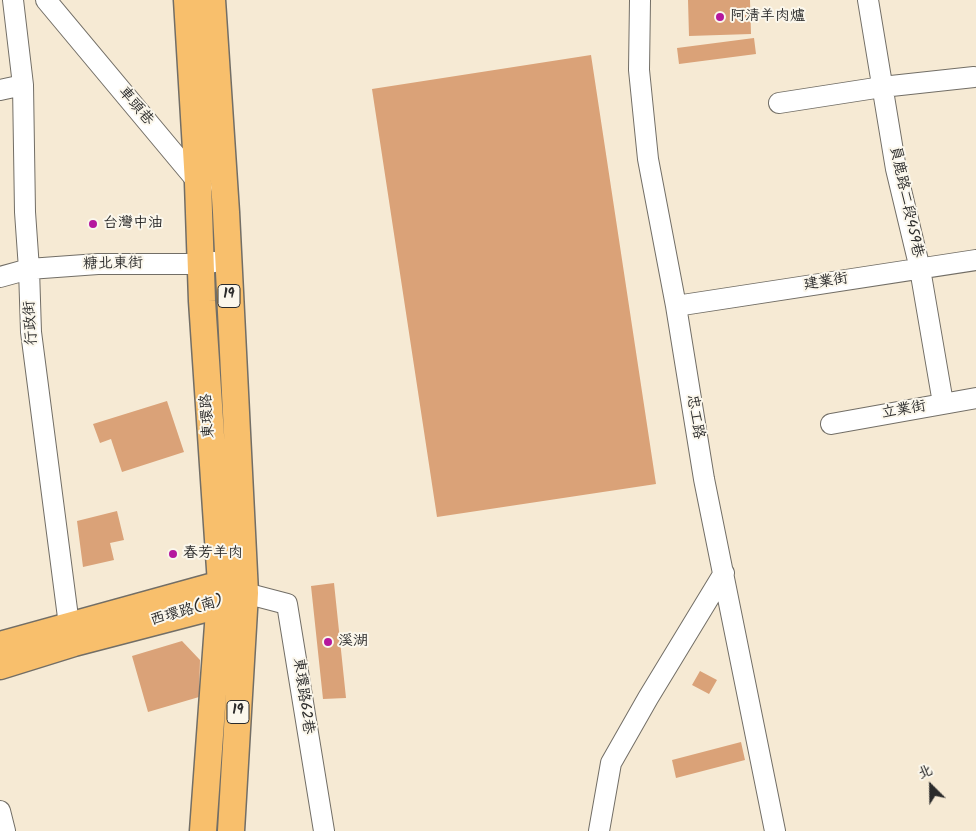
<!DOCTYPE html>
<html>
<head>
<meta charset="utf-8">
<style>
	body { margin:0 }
	#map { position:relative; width:976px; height:831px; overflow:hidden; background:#f6ead4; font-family:Kalam,"LXGW WenKai TC",sans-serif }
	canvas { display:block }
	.north { position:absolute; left:906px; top:761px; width:50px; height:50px; -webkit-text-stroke:4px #fbf7ec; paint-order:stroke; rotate:337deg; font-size:14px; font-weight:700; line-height:20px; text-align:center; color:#2b2b2b }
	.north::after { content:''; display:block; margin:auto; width:18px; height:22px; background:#2b2b2b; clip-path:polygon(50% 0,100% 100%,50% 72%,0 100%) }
</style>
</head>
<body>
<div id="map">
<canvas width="976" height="831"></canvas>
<div class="north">北</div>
</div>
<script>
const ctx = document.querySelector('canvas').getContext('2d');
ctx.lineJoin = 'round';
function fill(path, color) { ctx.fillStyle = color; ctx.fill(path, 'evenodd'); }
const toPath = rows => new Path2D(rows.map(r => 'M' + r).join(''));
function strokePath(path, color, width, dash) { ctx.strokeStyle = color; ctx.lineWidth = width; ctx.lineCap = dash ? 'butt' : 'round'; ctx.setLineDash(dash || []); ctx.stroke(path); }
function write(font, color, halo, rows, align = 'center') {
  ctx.font = font + ' Kalam,"LXGW WenKai TC",sans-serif'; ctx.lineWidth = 4; ctx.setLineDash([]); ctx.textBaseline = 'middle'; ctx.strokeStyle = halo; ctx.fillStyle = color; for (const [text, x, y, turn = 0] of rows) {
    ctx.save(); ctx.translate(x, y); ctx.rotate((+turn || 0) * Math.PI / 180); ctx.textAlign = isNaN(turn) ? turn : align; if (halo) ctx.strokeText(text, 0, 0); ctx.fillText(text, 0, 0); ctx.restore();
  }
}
const building = toPath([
	[688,0,750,0,751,34,689,36],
	[754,38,756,54,679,64,677,48],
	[591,55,656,484,437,517,372,89],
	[167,401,184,452,122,472,111,439,100,443,93,424],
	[117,511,124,540,110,543,114,560,83,567,77,521],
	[334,583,346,698,323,699,311,586],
	[182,641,200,660,199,697,148,712,132,656],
	[700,671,717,680,709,694,692,685],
	[741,742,745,760,676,778,672,760]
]);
const minor = toPath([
	[13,0,23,85,25,212,29,269,31,332,69,625,73,639],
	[46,0,202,187],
	[640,0,639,70,648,159,676,306,704,479,775,831],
	[868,0,896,169,920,269,943,403],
	[0,90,23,85],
	[779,103,882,87,974,77],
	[0,277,29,269,98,264,199,264,214,262],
	[676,306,976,260],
	[831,424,976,398],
	[245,593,287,604,324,831],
	[0,811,5,831],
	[599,831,611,763,648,698,724,573]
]);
const major = toPath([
	[187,0,198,183,202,301,221,584,203,831],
	[212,0,226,212,245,593,231,831],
	[0,645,221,584,237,590],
	[0,666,74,643,220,605,235,598]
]);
const markers = [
	[720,17,5,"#b5179e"],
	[93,224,5,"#b5179e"],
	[173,554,5,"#b5179e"],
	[328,642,5,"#b5179e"]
];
const shields = [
	[229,296,22],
	[238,712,22]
];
const shieldNames = [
	["19",229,296],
	["19",238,712]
];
const poiNames = [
	["阿清羊肉爐",730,17],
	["台灣中油",103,224],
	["春芳羊肉",183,554],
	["溪湖",338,642]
];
const streetNames = [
	["車頭巷",135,107,50],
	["員鹿路二段459巷",905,202,78],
	["糖北東街",113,265,-1],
	["建業街",826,283,-9],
	["行政街",32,323,-93],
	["立業街",904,411,-10],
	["東環路",209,416,-94],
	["忠工路",694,417,81],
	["西環路(南)",187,612,-16],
	["東環路62巷",302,696,82]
];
fill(building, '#daa278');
strokePath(minor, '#726e66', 22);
strokePath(major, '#726e66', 29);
strokePath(minor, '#fff', 20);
strokePath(major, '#f8bf6c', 26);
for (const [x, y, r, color] of markers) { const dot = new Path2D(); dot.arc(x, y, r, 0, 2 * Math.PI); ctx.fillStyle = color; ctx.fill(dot); strokePath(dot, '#fbf7ec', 2); }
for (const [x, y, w] of shields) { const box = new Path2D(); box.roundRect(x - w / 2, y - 11.5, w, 23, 4); ctx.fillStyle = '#fbf7ec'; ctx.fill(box); strokePath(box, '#2b2b2b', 1); }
write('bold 14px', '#2b2b2b', null, shieldNames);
write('15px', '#2b2b2b', '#fbf7ec', poiNames, 'left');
write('15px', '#2b2b2b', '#fbf7ec', streetNames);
</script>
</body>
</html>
